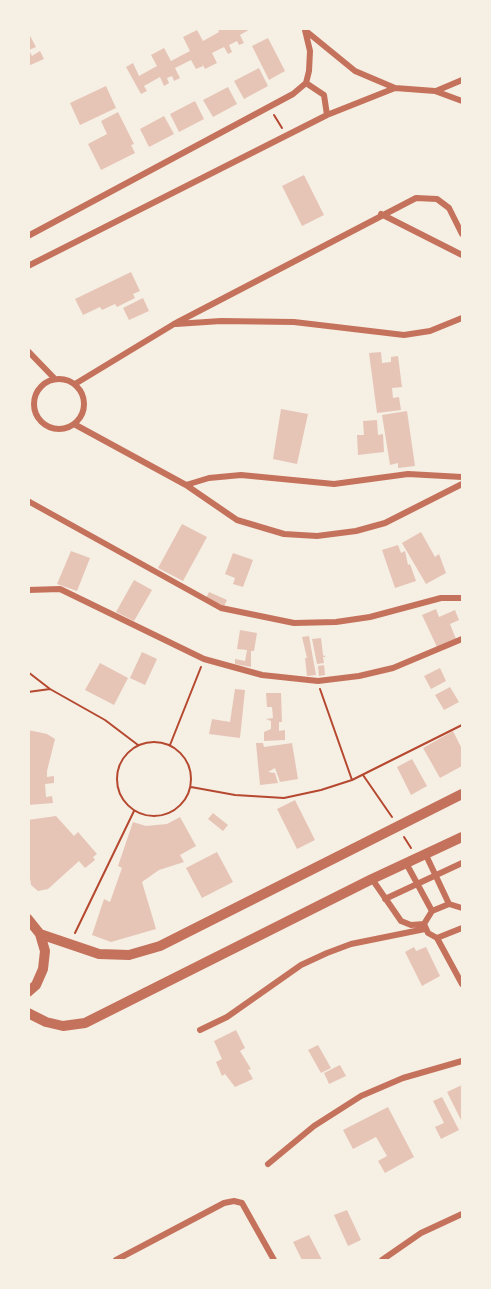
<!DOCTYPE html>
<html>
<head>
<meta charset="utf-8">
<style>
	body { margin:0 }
	#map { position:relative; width:491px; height:1289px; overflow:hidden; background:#f6efe4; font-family:Poppins,sans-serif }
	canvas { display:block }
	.frame { position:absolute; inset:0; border:30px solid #f6efe4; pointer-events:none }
</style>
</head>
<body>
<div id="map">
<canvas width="491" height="1289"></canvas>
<div class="frame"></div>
</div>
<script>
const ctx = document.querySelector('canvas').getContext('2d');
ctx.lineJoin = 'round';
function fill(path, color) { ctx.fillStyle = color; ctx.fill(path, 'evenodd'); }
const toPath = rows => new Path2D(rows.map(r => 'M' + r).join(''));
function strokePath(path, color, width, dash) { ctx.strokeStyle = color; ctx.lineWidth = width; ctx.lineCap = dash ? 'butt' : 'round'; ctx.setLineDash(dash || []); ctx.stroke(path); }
const building = toPath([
	[217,28,252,28,240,35,244,43,239,45,237,41,229,45,232,52,228,54,224,47,212,53,217,63,205,69,202,63,203,66,196,69,191,60,175,68,180,78,174,81,172,76,167,78,169,83,164,86,160,77,144,86,147,91,141,94,126,67,133,63,139,76,157,66,151,55,164,48,171,61,190,51,183,37,197,30,203,41,219,32],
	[28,32,36,47,29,50,32,56,40,51,44,59,28,66],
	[268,38,285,71,269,80,252,46],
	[259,68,268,86,244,99,234,81],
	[106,86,116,108,80,125,70,103],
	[228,87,237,104,213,117,203,100],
	[195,101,204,119,179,132,170,114],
	[118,112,134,144,131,145,135,153,101,170,88,144,107,134,101,121],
	[164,116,174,134,149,147,140,129],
	[304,175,324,215,302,226,282,186],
	[131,272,140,291,133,294,135,298,117,307,115,304,102,310,100,307,83,315,75,299],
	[143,298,149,311,129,320,123,308],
	[381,352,382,363,391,362,391,357,398,356,402,387,392,388,393,398,399,397,401,410,377,413,369,353],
	[281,409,308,414,297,464,273,459],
	[407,411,415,466,398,468,398,463,390,465,382,415],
	[377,420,378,435,383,434,384,452,358,455,357,435,364,435,363,421],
	[182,524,207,537,183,581,158,568],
	[421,532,435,557,439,554,446,573,426,584,402,543],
	[398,545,401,553,405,551,408,565,410,564,416,581,395,588,382,550],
	[71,551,90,558,77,591,57,584],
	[233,553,253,560,243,587,233,584,235,578,225,574],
	[134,580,152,590,134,621,116,612],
	[209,592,227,600,224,606,206,598],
	[436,609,439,617,455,610,459,620,450,624,456,639,437,647,422,615],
	[240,630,257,633,254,651,251,651,251,667,235,664,235,659,245,661,247,650,237,649],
	[309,636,316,675,307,676,305,658,307,658,302,637],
	[321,638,323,655,326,657,323,657,324,663,317,664,312,639],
	[142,652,157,659,145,685,130,678],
	[100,663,128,678,114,705,85,690],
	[324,665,325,675,319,676,318,666],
	[440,668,446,681,431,689,424,676],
	[450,687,459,702,444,710,435,695],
	[235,689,245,690,240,738,209,734,212,719,230,722],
	[266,693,281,693,282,722,279,722,279,731,285,730,285,740,264,741,264,732,271,729,271,721,266,719,273,718,272,707,267,707],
	[28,730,47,734,55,739,47,771,47,777,54,776,54,783,45,784,46,797,52,796,53,803,28,805],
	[453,731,462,749,462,766,440,778,423,748],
	[256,743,263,743,264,747,292,743,298,779,280,782,275,768,268,772,275,773,278,783,260,785],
	[412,759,427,786,411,795,397,767],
	[295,800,315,840,297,849,277,809],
	[213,813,228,825,223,831,208,819],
	[56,816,74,836,78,832,97,854,93,857,95,860,85,868,79,861,48,889,38,891,31,885,28,865,28,820],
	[180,817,196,846,180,855,184,862,159,870,142,882,156,929,111,942,92,935,104,899,110,902,122,868,118,866,133,822,146,826,167,824],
	[217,852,233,882,202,898,186,868],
	[414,947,416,951,426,947,440,976,422,986,405,952],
	[236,1030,245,1048,240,1051,251,1069,248,1070,253,1079,235,1087,225,1074,222,1076,216,1062,222,1059,214,1041],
	[318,1045,331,1068,321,1073,308,1050],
	[340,1065,346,1076,329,1084,324,1073],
	[462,1085,462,1122,447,1092],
	[442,1097,459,1130,441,1139,435,1127,444,1123,433,1101],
	[388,1107,414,1157,385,1173,378,1161,387,1156,376,1137,353,1149,343,1130],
	[347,1210,361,1240,348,1246,334,1215],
	[309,1235,322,1260,302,1260,293,1242]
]);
const path = toPath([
	[274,115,282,128],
	[28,672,50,689,105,720,138,745],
	[320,689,352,780],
	[28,692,50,689],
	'117 779a37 37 0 1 1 74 0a37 37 0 1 1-74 0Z',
	[170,745,201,667],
	[363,775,392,817],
	[191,787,235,795,284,798,321,790,352,780,462,725],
	[404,837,411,848],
	[75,933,134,811]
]);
const minor = toPath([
	[306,31,355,71,395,88,435,91,462,101],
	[306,83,324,95,327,115],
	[436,91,462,80],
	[381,214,462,255],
	[28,236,293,94,306,83,309,71,310,51,305,30],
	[28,266,327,115,395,88],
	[176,324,221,321,294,322,404,335,430,331,462,318],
	[28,351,55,379],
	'34 404a25 25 0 1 1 50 0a25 25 0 1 1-50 0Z',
	[75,384,174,324,416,198,437,199,449,208,462,234],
	[74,424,186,485,237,520,284,534,317,536,356,531,385,523,462,484],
	[186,485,209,478,241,475,334,484,408,474,462,477],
	[28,501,221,608,294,623,336,622,370,617,441,598,462,598],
	[28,590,60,589,204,659,262,675,318,681,359,676,393,668,462,639],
	[425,853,449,904],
	[406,863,432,911],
	[372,879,401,921,411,925,424,924],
	[385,899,462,863],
	[462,908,449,904,432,911,424,924,428,933,437,938,462,928],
	[437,938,462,984],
	[200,1030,227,1017,301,965,327,953,351,944,425,929],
	[268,1164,314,1126,361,1096,403,1078,462,1061],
	[116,1260,224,1203,234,1201,242,1203,274,1260],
	[382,1260,421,1233,462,1214]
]);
const tertiary = toPath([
	[28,919,40,934,45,951,43,969,36,985,28,992],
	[40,934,99,954,129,955,160,946,462,794],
	[28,1013,46,1022,63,1026,85,1023,372,879,462,837]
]);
fill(building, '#e6c5b7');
strokePath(path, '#b5482f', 2);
strokePath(minor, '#c5725c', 6);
strokePath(tertiary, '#c5725c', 10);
</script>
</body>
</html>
